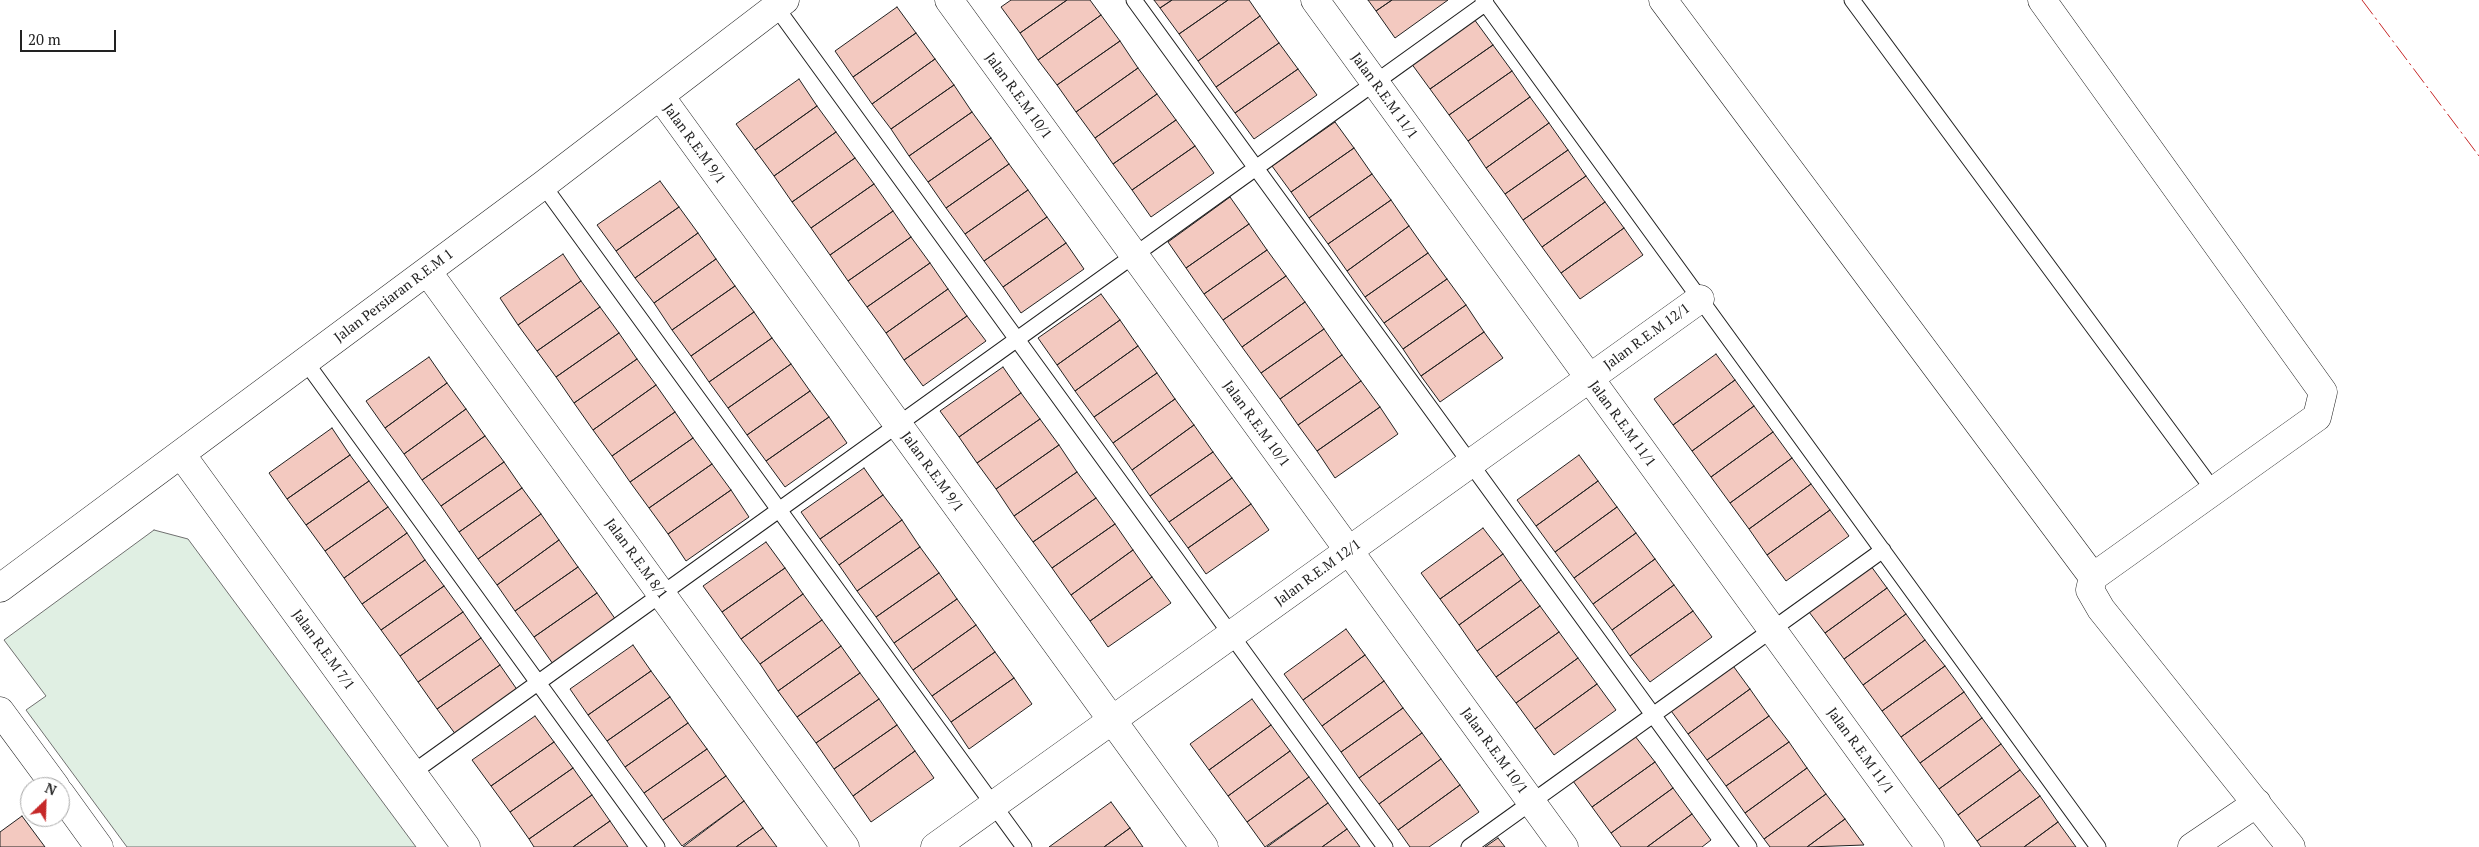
<!DOCTYPE html>
<html>
<head>
<meta charset="utf-8">
<style>
	body { margin:0 }
	#map { position:relative; width:2479px; height:847px; overflow:hidden; background:#fff; font-family:"PT Serif",serif }
	canvas { display:block }
	.north { position:absolute; left:20px; top:777px; width:50px; height:50px; box-sizing:border-box; background:#fff; border:1px solid #a7a7a7; border-radius:50%; rotate:24deg; font-size:14px; font-weight:700; line-height:20px; text-align:center; color:#222 }
	.north::after { content:''; display:block; margin:auto; width:18px; height:22px; background:#c62828; clip-path:polygon(50% 0,100% 100%,50% 72%,0 100%) }
	.scale { position:absolute; left:20px; top:30px; width:96px; height:22px; box-sizing:border-box; border:2px solid #222; border-top:0; padding-left:6px; font-size:15px; line-height:18px; white-space:nowrap; color:#222; -webkit-text-stroke:4px #fff; paint-order:stroke }
</style>
</head>
<body>
<div id="map">
<canvas width="2479" height="847"></canvas>
<div class="north">N</div>
<div class="scale">20 m</div>
</div>
<script>
const ctx = document.querySelector('canvas').getContext('2d');
ctx.lineJoin = 'round';
function fill(path, color) { ctx.fillStyle = color; ctx.fill(path, 'evenodd'); }
const toPath = rows => new Path2D(rows.map(r => 'M' + r).join(''));
function strokePath(path, color, width, dash) { ctx.strokeStyle = color; ctx.lineWidth = width; ctx.lineCap = dash ? 'butt' : 'round'; ctx.setLineDash(dash || []); ctx.stroke(path); }
function write(font, color, halo, rows, align = 'center') {
  ctx.font = font + ' "PT Serif",serif'; ctx.lineWidth = 4; ctx.setLineDash([]); ctx.textBaseline = 'middle'; ctx.strokeStyle = halo; ctx.fillStyle = color; for (const [text, x, y, turn = 0] of rows) {
    ctx.save(); ctx.translate(x, y); ctx.rotate((+turn || 0) * Math.PI / 180); ctx.textAlign = isNaN(turn) ? turn : align; if (halo) ctx.strokeText(text, 0, 0); ctx.fillText(text, 0, 0); ctx.restore();
  }
}
const green = toPath([
	[154,530,188,539,416,847,127,847,26,710,46,696,4,640,154,530]
]);
const building = toPath([
	[1011,0,1067,0,1020,33,1001,7,1011,0],
	[1067,0,1090,0,1101,15,1038,60,1020,33,1067,0],
	[1154,0,1172,0,1160,8,1154,0],
	[1172,0,1228,0,1179,34,1160,8,1172,0],
	[1228,0,1249,0,1260,16,1198,61,1179,34,1228,0],
	[1368,0,1392,0,1376,11,1368,0],
	[1392,0,1448,0,1395,38,1376,11,1392,0],
	[897,7,916,33,853,77,835,51,897,7],
	[1101,15,1120,41,1057,85,1038,60,1101,15],
	[1260,16,1279,43,1216,87,1198,61,1260,16],
	[1474,19,1493,45,1430,89,1411,63,1474,19],
	[916,33,935,59,872,104,853,77,916,33],
	[1120,41,1138,68,1076,112,1057,85,1120,41],
	[1279,43,1298,69,1235,113,1216,87,1279,43],
	[1493,45,1512,71,1449,115,1430,89,1493,45],
	[935,59,954,85,891,129,872,104,935,59],
	[1138,68,1157,94,1095,138,1076,112,1138,68],
	[1298,69,1317,95,1254,139,1235,113,1298,69],
	[1512,71,1530,97,1468,141,1449,115,1512,71],
	[799,79,817,106,755,150,736,124,799,79],
	[954,85,972,112,909,156,891,129,954,85],
	[1157,94,1176,120,1113,164,1095,138,1157,94],
	[1530,97,1549,123,1486,168,1468,141,1530,97],
	[817,106,836,132,774,176,755,150,817,106],
	[972,112,991,138,928,182,909,156,972,112],
	[1176,120,1195,146,1132,190,1113,164,1176,120],
	[1335,122,1354,148,1291,192,1272,166,1335,122],
	[1549,123,1568,150,1505,194,1486,168,1549,123],
	[836,132,855,158,792,202,774,176,836,132],
	[991,138,1009,164,946,208,928,182,991,138],
	[1195,146,1214,173,1151,217,1132,190,1195,146],
	[1354,148,1372,174,1309,218,1291,192,1354,148],
	[1568,150,1586,176,1523,220,1505,194,1568,150],
	[855,158,874,184,811,228,792,202,855,158],
	[1009,164,1028,190,965,234,946,208,1009,164],
	[1372,174,1391,200,1328,244,1309,218,1372,174],
	[1586,176,1605,202,1542,247,1523,220,1586,176],
	[660,181,679,207,616,251,597,225,660,181],
	[874,184,893,211,830,255,811,228,874,184],
	[1028,190,1047,217,984,261,965,234,1028,190],
	[1230,197,1249,224,1186,268,1168,242,1230,197],
	[1391,200,1409,226,1347,271,1328,244,1391,200],
	[1605,202,1624,228,1561,273,1542,247,1605,202],
	[679,207,698,233,635,278,616,251,679,207],
	[893,211,911,237,848,281,830,255,893,211],
	[1047,217,1066,243,1003,287,984,261,1047,217],
	[1249,224,1267,250,1204,294,1186,268,1249,224],
	[1409,226,1428,253,1365,297,1347,271,1409,226],
	[1624,228,1643,255,1580,299,1561,273,1624,228],
	[698,233,716,259,654,303,635,278,698,233],
	[911,237,930,263,867,307,848,281,911,237],
	[1066,243,1084,269,1021,313,1003,287,1066,243],
	[1267,250,1286,276,1223,320,1204,294,1267,250],
	[1428,253,1447,279,1384,323,1365,297,1428,253],
	[563,254,581,281,518,325,500,298,563,254],
	[716,259,735,286,672,330,654,303,716,259],
	[930,263,948,289,886,333,867,307,930,263],
	[1286,276,1305,302,1242,347,1223,320,1286,276],
	[1447,279,1466,305,1403,349,1384,323,1447,279],
	[581,281,600,307,537,351,518,325,581,281],
	[735,286,754,312,691,356,672,330,735,286],
	[948,289,967,316,904,360,886,333,948,289],
	[1101,294,1120,320,1057,365,1038,338,1101,294],
	[1305,302,1324,329,1261,373,1242,347,1305,302],
	[1466,305,1484,332,1421,376,1403,349,1466,305],
	[600,307,619,333,556,377,537,351,600,307],
	[754,312,772,338,709,382,691,356,754,312],
	[967,316,986,341,923,386,904,360,967,316],
	[1120,320,1138,346,1075,391,1057,365,1120,320],
	[1324,329,1342,355,1280,399,1261,373,1324,329],
	[1484,332,1503,358,1440,402,1421,376,1484,332],
	[619,333,637,359,574,403,556,377,619,333],
	[772,338,791,364,728,408,709,382,772,338],
	[1138,346,1157,373,1094,417,1075,391,1138,346],
	[1716,354,1735,380,1673,425,1654,399,1716,354],
	[1342,355,1361,381,1298,425,1280,399,1342,355],
	[429,357,447,383,385,428,366,401,429,357],
	[637,359,656,385,593,430,574,403,637,359],
	[791,364,810,391,747,435,728,408,791,364],
	[1003,367,1021,393,959,437,940,411,1003,367],
	[1157,373,1175,399,1113,443,1094,417,1157,373],
	[1735,380,1754,406,1692,451,1673,425,1735,380],
	[1361,381,1380,407,1317,451,1298,425,1361,381],
	[447,383,466,409,404,454,385,428,447,383],
	[656,385,675,412,612,456,593,430,656,385],
	[810,391,829,417,766,461,747,435,810,391],
	[1021,393,1040,419,977,463,959,437,1021,393],
	[1175,399,1194,425,1132,470,1113,443,1175,399],
	[1754,406,1773,432,1711,477,1692,451,1754,406],
	[1380,407,1398,434,1335,478,1317,451,1380,407],
	[466,409,485,436,422,480,404,454,466,409],
	[675,412,693,438,630,482,612,456,675,412],
	[829,417,847,443,785,487,766,461,829,417],
	[1040,419,1059,445,996,489,977,463,1040,419],
	[1194,425,1213,452,1150,496,1132,470,1194,425],
	[332,428,350,455,287,499,269,473,332,428],
	[1773,432,1792,458,1730,503,1711,477,1773,432],
	[485,436,504,462,441,506,422,480,485,436],
	[693,438,712,464,649,508,630,482,693,438],
	[1059,445,1077,472,1014,516,996,489,1059,445],
	[1213,452,1232,478,1169,522,1150,496,1213,452],
	[350,455,369,481,306,525,287,499,350,455],
	[1579,455,1598,481,1536,526,1517,500,1579,455],
	[1792,458,1811,484,1749,529,1730,503,1792,458],
	[504,462,522,488,459,532,441,506,504,462],
	[712,464,731,490,668,534,649,508,712,464],
	[864,468,883,495,820,539,801,512,864,468],
	[1077,472,1096,498,1033,542,1014,516,1077,472],
	[1232,478,1251,504,1188,548,1169,522,1232,478],
	[369,481,388,507,325,551,306,525,369,481],
	[1598,481,1617,507,1555,552,1536,526,1598,481],
	[1811,484,1830,510,1767,555,1749,529,1811,484],
	[522,488,541,514,478,559,459,532,522,488],
	[731,490,749,517,686,561,668,534,731,490],
	[883,495,902,520,839,565,820,539,883,495],
	[1096,498,1115,524,1052,568,1033,542,1096,498],
	[1251,504,1269,530,1206,574,1188,548,1251,504],
	[388,507,407,533,344,578,325,551,388,507],
	[1617,507,1636,533,1574,578,1555,552,1617,507],
	[1830,510,1849,536,1786,581,1767,555,1830,510],
	[541,514,559,540,497,585,478,559,541,514],
	[902,520,920,547,857,591,839,565,902,520],
	[1115,524,1133,550,1071,595,1052,568,1115,524],
	[1483,528,1503,554,1440,599,1421,573,1483,528],
	[407,533,425,560,362,604,344,578,407,533],
	[1636,533,1655,559,1593,604,1574,578,1636,533],
	[559,540,578,567,515,611,497,585,559,540],
	[766,542,785,568,722,612,703,586,766,542],
	[920,547,939,573,876,617,857,591,920,547],
	[1133,550,1152,577,1090,621,1071,595,1133,550],
	[1503,554,1521,580,1459,625,1440,599,1503,554],
	[1655,559,1674,585,1612,630,1593,604,1655,559],
	[425,560,444,586,381,630,362,604,425,560],
	[1868,562,1887,588,1825,633,1806,608,1868,562],
	[578,567,597,593,534,637,515,611,578,567],
	[785,568,803,594,741,639,722,612,785,568],
	[939,573,957,599,894,643,876,617,939,573],
	[1152,577,1171,603,1108,647,1090,621,1152,577],
	[1521,580,1540,606,1477,651,1459,625,1521,580],
	[1674,585,1693,611,1630,656,1612,630,1674,585],
	[444,586,463,612,400,656,381,630,444,586],
	[1887,588,1906,614,1844,659,1825,633,1887,588],
	[597,593,616,620,553,664,534,637,597,593],
	[803,594,822,620,760,664,741,639,803,594],
	[957,599,976,625,913,670,894,643,957,599],
	[1540,606,1559,632,1496,677,1477,651,1540,606],
	[1693,611,1712,637,1650,682,1630,656,1693,611],
	[463,612,481,638,418,682,400,656,463,612],
	[1906,614,1925,640,1863,685,1844,659,1906,614],
	[822,620,841,646,778,691,760,664,822,620],
	[976,625,995,652,932,696,913,670,976,625],
	[1346,629,1365,655,1303,700,1284,674,1346,629],
	[1559,632,1578,658,1516,703,1496,677,1559,632],
	[481,638,500,665,437,709,418,682,481,638],
	[1925,640,1945,666,1882,711,1863,685,1925,640],
	[633,645,651,671,588,715,570,689,633,645],
	[841,646,860,673,797,717,778,691,841,646],
	[995,652,1014,678,951,722,932,696,995,652],
	[1365,655,1384,681,1322,726,1303,700,1365,655],
	[1578,658,1597,684,1535,729,1516,703,1578,658],
	[1731,663,1750,689,1688,734,1669,708,1731,663],
	[500,665,518,691,456,735,437,709,500,665],
	[1945,666,1964,692,1901,737,1882,711,1945,666],
	[651,671,670,697,607,741,588,715,651,671],
	[860,673,879,699,816,743,797,717,860,673],
	[1014,678,1032,704,969,749,951,722,1014,678],
	[1384,681,1403,708,1341,752,1322,726,1384,681],
	[1597,684,1616,710,1554,755,1535,729,1597,684],
	[1750,689,1769,716,1707,760,1688,734,1750,689],
	[1964,692,1982,718,1920,763,1901,737,1964,692],
	[670,697,688,723,625,767,607,741,670,697],
	[879,699,897,725,834,769,816,743,879,699],
	[1252,699,1271,725,1209,770,1190,744,1252,699],
	[1403,708,1422,733,1359,778,1341,752,1403,708],
	[535,716,554,742,491,786,472,760,535,716],
	[1769,716,1789,742,1726,786,1707,760,1769,716],
	[1982,718,2001,744,1939,789,1920,763,1982,718],
	[688,723,707,749,644,793,625,767,688,723],
	[897,725,915,751,853,796,834,769,897,725],
	[1271,725,1290,751,1228,796,1209,770,1271,725],
	[1422,733,1441,759,1379,804,1359,778,1422,733],
	[1635,736,1655,762,1592,807,1573,781,1635,736],
	[554,742,573,768,510,812,491,786,554,742],
	[1789,742,1807,768,1745,813,1726,786,1789,742],
	[2001,744,2020,770,1958,815,1939,789,2001,744],
	[707,749,726,776,663,820,644,793,707,749],
	[915,751,934,778,871,822,853,796,915,751],
	[1290,751,1309,777,1247,822,1228,796,1290,751],
	[1441,759,1460,785,1398,830,1379,804,1441,759],
	[1655,762,1673,788,1611,833,1592,807,1655,762],
	[573,768,592,795,529,839,510,812,573,768],
	[1807,768,1826,794,1764,839,1745,813,1807,768],
	[2020,770,2040,796,1977,841,1958,815,2020,770],
	[726,776,744,801,682,846,663,820,726,776],
	[1309,777,1328,803,1265,847,1247,822,1309,777],
	[1460,785,1479,812,1429,847,1410,847,1398,830,1460,785],
	[1673,788,1692,814,1647,847,1621,847,1611,833,1673,788],
	[1826,794,1845,819,1807,847,1770,847,1764,839,1826,794],
	[592,795,610,821,573,847,534,847,529,839,592,795],
	[2040,796,2058,822,2024,847,1981,847,1977,841,2040,796],
	[744,801,763,828,736,847,683,847,744,801],
	[1111,802,1130,828,1104,847,1049,847,1111,802],
	[1328,803,1347,829,1322,847,1267,847,1328,803],
	[1692,814,1711,840,1702,847,1647,847,1692,814],
	[22,816,45,847,0,847,0,832,22,816],
	[1845,819,1864,845,1807,847,1845,819],
	[610,821,628,847,573,847,610,821],
	[2058,822,2076,847,2024,847,2058,822],
	[763,828,777,847,736,847,763,828],
	[1130,828,1143,847,1104,847,1130,828],
	[1347,829,1360,847,1322,847,1347,829],
	[1498,838,1505,847,1485,847,1498,838]
]);
const service = toPath([
	[1134,0,1749,847],
	[1483,0,2098,847],
	[1852,0,2214,491],
	[776,7,1385,847],
	[543,185,1024,847],
	[305,361,657,847],
	[412,773,1486,3],
	[1469,847,1883,550]
]);
const minor = toPath([
	[949,0,1564,847],
	[1315,0,1930,847],
	[1663,0,2093,577],
	[2042,0,2323,392,2317,417,2093,577,2090,590,2101,609,2291,847],
	[660,96,1204,847],
	[427,271,845,847],
	[181,454,466,847],
	[0,588,543,185,785,0],
	[0,711,56,787],
	[60,793,99,847],
	[935,847,1700,299],
	[2192,847,2257,803]
]);
const power = toPath([
	[2362,0,2479,156]
]);
const streetNames = [
	["Jalan R.E.M 10/1",1018,96,54],
	["Jalan R.E.M 11/1",1384,96,54],
	["Jalan R.E.M 9/1",694,144,54],
	["Jalan Persiaran R.E.M 1",394,296,-37],
	["Jalan R.E.M 12/1",1647,337,-36],
	["Jalan R.E.M 10/1",1256,424,54],
	["Jalan R.E.M 11/1",1622,424,54],
	["Jalan R.E.M 9/1",932,472,54],
	["Jalan R.E.M 8/1",636,559,54],
	["Jalan R.E.M 12/1",1318,573,-36],
	["Jalan R.E.M 7/1",323,650,54],
	["Jalan R.E.M 10/1",1494,751,54],
	["Jalan R.E.M 11/1",1860,751,54]
];
fill(green, '#e0efe3');
strokePath(green, '#6f6f6f', 1);
fill(building, '#f3c9c0');
strokePath(building, '#222', 1);
strokePath(service, '#222', 17);
strokePath(minor, '#222', 29);
strokePath(service, '#fff', 15);
strokePath(minor, '#fff', 28);
strokePath(power, '#c62828', 1, [18, 4, 2.5, 4]);
write('14px', '#222', '#fff', streetNames);
</script>
</body>
</html>
